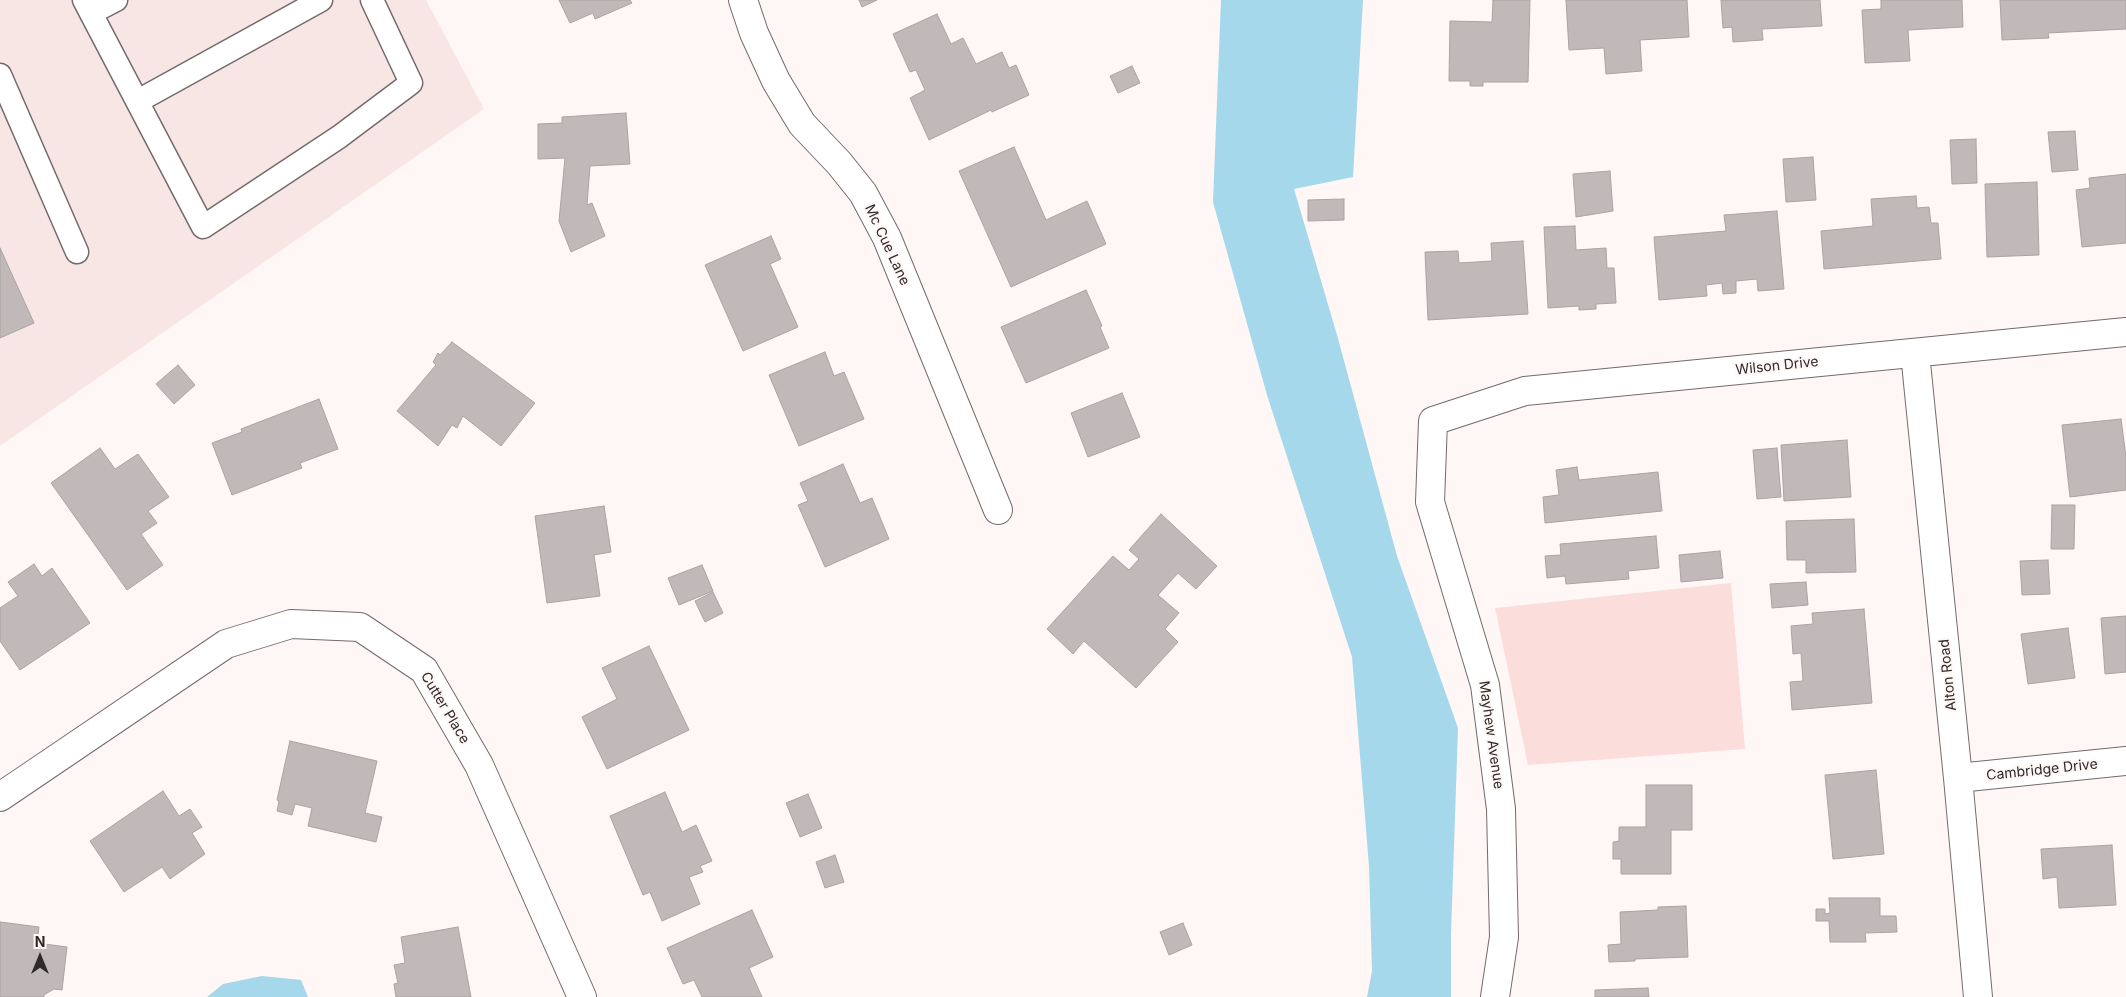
<!DOCTYPE html>
<html>
<head>
<meta charset="utf-8">
<style>
	body { margin:0 }
	#map { position:relative; width:2126px; height:997px; overflow:hidden; background:#fff6f6; font-family:Inter,sans-serif }
	canvas { display:block }
	.north { position:absolute; left:15px; top:932px; width:50px; height:50px; -webkit-text-stroke:4px #fff6f6; paint-order:stroke; rotate:0deg; font-size:14px; font-weight:700; line-height:20px; text-align:center; color:#2e2b2a }
	.north::after { content:''; display:block; margin:auto; width:18px; height:22px; background:#2e2b2a; clip-path:polygon(50% 0,100% 100%,50% 72%,0 100%) }
</style>
</head>
<body>
<div id="map">
<canvas width="2126" height="997"></canvas>
<div class="north">N</div>
</div>
<script>
const ctx = document.querySelector('canvas').getContext('2d');
ctx.lineJoin = 'round';
function fill(path, color) { ctx.fillStyle = color; ctx.fill(path, 'evenodd'); }
const toPath = rows => new Path2D(rows.map(r => 'M' + r).join(''));
function strokePath(path, color, width, dash) { ctx.strokeStyle = color; ctx.lineWidth = width; ctx.lineCap = dash ? 'butt' : 'round'; ctx.setLineDash(dash || []); ctx.stroke(path); }
function write(font, color, halo, rows, align = 'center') {
  ctx.font = font + ' Inter,sans-serif'; ctx.lineWidth = 4; ctx.setLineDash([]); ctx.textBaseline = 'middle'; ctx.strokeStyle = halo; ctx.fillStyle = color; for (const [text, x, y, turn = 0] of rows) {
    ctx.save(); ctx.translate(x, y); ctx.rotate((+turn || 0) * Math.PI / 180); ctx.textAlign = isNaN(turn) ? turn : align; if (halo) ctx.strokeText(text, 0, 0); ctx.fillText(text, 0, 0); ctx.restore();
  }
}
const built = toPath([
	[0,0,426,0,484,109,0,446]
]);
const green = toPath([
	[1731,583,1745,749,1528,765,1495,608]
]);
const water = toPath([
	[1221,0,1363,0,1353,177,1294,189,1337,335,1397,556,1458,728,1451,934,1451,997,1367,997,1372,971,1369,866,1352,657,1267,395,1213,202],
	[262,976,301,980,308,997,207,997,223,984]
]);
const building = toPath([
	[559,0,630,0,632,3,595,19,593,13,570,23,559,0],
	[859,0,877,0,862,7,859,0],
	[1493,0,1530,0,1528,82,1483,82,1483,86,1470,86,1470,81,1449,81,1450,21,1492,22,1493,0],
	[1566,0,1687,0,1689,37,1640,40,1642,71,1606,74,1604,48,1569,50,1566,0],
	[1721,0,1820,0,1822,26,1762,29,1763,40,1733,42,1732,27,1723,28,1721,0],
	[1881,0,1962,0,1963,27,1908,30,1910,61,1865,63,1862,10,1881,9,1881,0],
	[2000,0,2126,0,2126,29,2048,33,2049,38,2002,40,2000,0],
	[937,14,951,44,963,38,976,64,1002,52,1009,68,1016,65,1029,95,992,112,991,110,929,140,910,98,925,90,916,70,910,72,893,34,937,14],
	[1132,66,1140,83,1118,93,1110,76,1132,66],
	[626,113,630,164,590,166,587,205,592,203,605,236,571,252,559,221,565,158,538,159,538,124,562,123,562,117,626,113],
	[2075,131,2078,170,2052,172,2048,132,2075,131],
	[1976,139,1977,183,1952,184,1950,140,1976,139],
	[1014,147,1046,220,1087,201,1106,244,1011,287,959,171,1014,147],
	[1813,157,1816,200,1786,202,1783,159,1813,157],
	[1610,171,1613,211,1576,217,1573,174,1610,171],
	[2126,174,2126,243,2082,247,2076,190,2090,188,2089,178,2126,174],
	[2037,182,2039,255,1987,257,1985,184,2037,182],
	[1916,196,1917,208,1929,207,1931,223,1938,223,1941,259,1824,269,1821,231,1873,226,1871,199,1916,196],
	[1344,199,1344,220,1308,221,1308,200,1344,199],
	[1777,211,1784,289,1758,291,1757,279,1736,281,1736,293,1723,294,1722,283,1706,285,1707,296,1659,300,1654,237,1726,231,1724,215,1777,211],
	[1575,226,1576,250,1606,248,1607,268,1614,268,1616,303,1596,304,1596,309,1579,310,1579,306,1548,308,1544,227,1575,226],
	[771,236,781,259,770,264,798,327,743,351,705,265,771,236],
	[1523,241,1528,314,1428,320,1425,252,1458,251,1459,263,1492,261,1491,243,1523,241],
	[0,248,34,323,0,338,0,248],
	[1086,290,1102,326,1100,327,1109,348,1026,383,1001,327,1086,290],
	[452,342,535,403,501,446,463,416,457,428,452,425,438,446,397,411,436,365,433,362,438,353,440,355,452,342],
	[825,352,834,376,844,372,864,419,799,446,769,375,825,352],
	[178,365,195,385,174,404,156,384,178,365],
	[1122,393,1140,437,1088,457,1071,413,1122,393],
	[319,399,338,449,300,463,302,468,232,495,212,443,242,432,241,429,319,399],
	[2121,419,2126,457,2126,490,2070,497,2062,425,2121,419],
	[1847,440,1851,497,1784,501,1781,445,1847,440],
	[100,448,115,469,138,454,169,497,148,511,157,523,141,534,163,565,127,590,51,483,100,448],
	[1777,448,1781,497,1757,499,1753,450,1777,448],
	[843,464,860,503,872,498,889,539,825,567,798,505,808,501,800,483,843,464],
	[1577,467,1579,480,1658,472,1662,511,1545,523,1543,497,1559,495,1556,470,1577,467],
	[2052,505,2075,505,2074,549,2051,549,2052,505],
	[604,506,611,552,594,555,600,596,547,603,535,516,604,506],
	[1161,514,1217,566,1196,589,1178,573,1158,595,1179,613,1165,629,1178,642,1136,688,1084,641,1073,654,1047,629,1113,556,1129,570,1139,559,1129,550,1161,514],
	[1854,519,1856,572,1806,573,1806,560,1787,560,1786,521,1854,519],
	[1656,536,1659,568,1628,571,1629,579,1566,584,1565,576,1547,578,1545,556,1561,555,1560,544,1656,536],
	[1720,551,1723,578,1681,582,1679,555,1720,551],
	[2048,560,2050,594,2022,595,2020,561,2048,560],
	[34,564,42,576,52,568,90,623,20,670,0,641,0,608,18,596,8,582,34,564],
	[702,565,713,591,679,605,668,578,702,565],
	[1806,582,1808,605,1772,608,1770,584,1806,582],
	[713,592,723,613,705,622,695,601,713,592],
	[1864,609,1872,703,1792,710,1790,682,1803,681,1801,653,1793,654,1791,626,1813,624,1812,613,1864,609],
	[2126,616,2126,672,2105,674,2101,618,2126,616],
	[2068,628,2075,678,2028,684,2021,634,2068,628],
	[649,646,689,730,607,769,582,717,617,699,602,668,649,646],
	[290,741,377,761,365,813,382,817,376,842,308,826,312,808,295,804,292,815,277,811,279,801,277,800,290,741],
	[1876,770,1884,854,1833,859,1825,775,1876,770],
	[1646,785,1692,785,1692,830,1671,830,1671,874,1621,874,1621,859,1613,859,1613,842,1619,841,1619,827,1646,827,1646,785],
	[163,791,179,816,190,809,202,827,192,833,205,854,170,879,162,867,124,892,90,841,163,791],
	[665,792,682,832,696,825,712,861,700,866,703,872,689,877,700,904,662,921,650,892,643,895,610,816,665,792],
	[808,794,822,828,800,837,786,803,808,794],
	[2112,845,2116,905,2059,908,2057,877,2043,879,2041,849,2112,845],
	[835,855,844,882,825,888,816,862,835,855],
	[1829,898,1880,898,1880,916,1896,916,1897,932,1865,933,1866,942,1830,942,1829,921,1816,921,1816,909,1825,909,1825,914,1830,913,1829,898],
	[1686,906,1688,957,1635,959,1635,961,1609,962,1608,945,1621,944,1620,912,1658,910,1658,907,1686,906],
	[752,910,773,957,749,968,762,997,702,997,694,980,683,984,667,948,752,910],
	[0,922,39,927,37,943,67,947,62,990,54,989,44,995,44,997,0,997,0,922],
	[1183,923,1192,945,1169,955,1160,932,1183,923],
	[458,927,471,997,396,997,394,984,398,983,394,965,405,963,401,937,458,927],
	[1648,988,1649,997,1595,997,1595,990,1648,988]
]);
const service = toPath([
	[84,0,203,227,339,137,411,83,372,0],
	[91,13,116,0],
	[0,75,77,252],
	[138,101,321,0]
]);
const minor = toPath([
	[743,0,754,33,776,81,802,124,839,163,863,193,887,238,998,510],
	[1915,353,1958,778,1978,997],
	[1958,778,2126,761],
	[0,797,226,644,291,624,360,627,424,670,479,765,582,997],
	[1495,997,1504,937,1501,809,1485,685,1430,502,1433,421,1525,391,2126,332]
]);
const streetNames = [
	["Mc Cue Lane",887,245,65],
	["Wilson Drive",1777,366,-6],
	["Alton Road",1948,675,-96],
	["Cutter Place",445,708,59],
	["Mayhew Avenue",1491,735,82],
	["Cambridge Drive",2042,770,-6]
];
fill(built, '#f8e6e5');
fill(green, '#fbdedc');
fill(water, '#a4d8ea');
fill(building, '#c1b9b9');
strokePath(building, '#aba3a2', 1);
strokePath(service, '#736b6b', 25);
strokePath(minor, '#736b6b', 30);
strokePath(service, '#fff', 22);
strokePath(minor, '#fff', 28);
write('14px', '#2e2b2a', '#fff6f6', streetNames);
</script>
</body>
</html>
